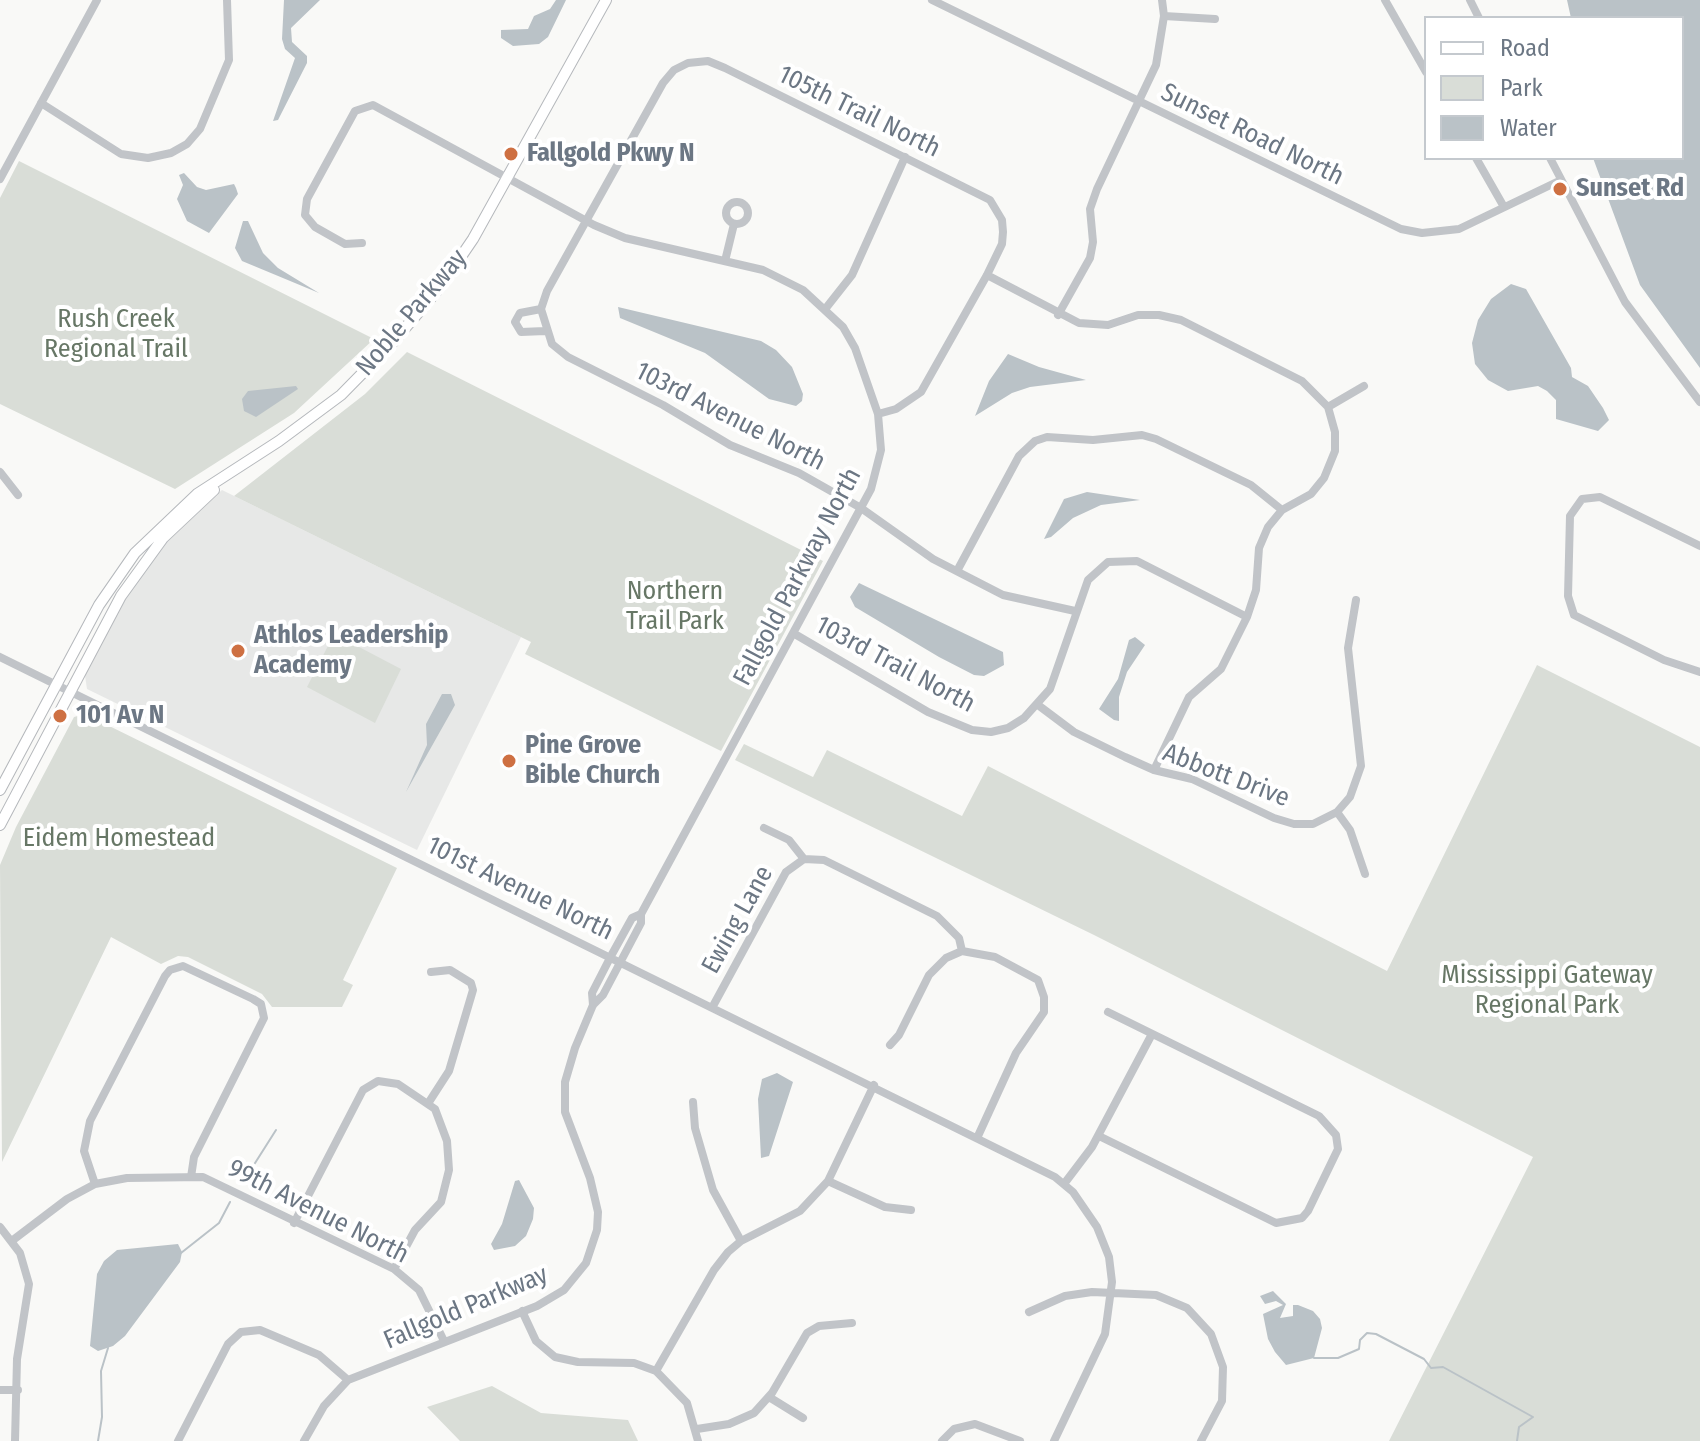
<!DOCTYPE html>
<html>
<head>
<meta charset="utf-8">
<style>
	body { margin:0 }
	#map { position:relative; width:1700px; height:1441px; overflow:hidden; background:#f9f9f7; font-family:"Fira Sans Condensed",sans-serif }
	canvas { display:block }
	.legend { position:absolute; left:1424px; top:16px; width:260px; height:144px; box-sizing:border-box; background:#fff; border:2px solid #c4c9ce; margin:0; padding:10px 14px; list-style:none; font-size:24px; color:#6c7784 }
	.legend li { display:flex; align-items:center; gap:16px; height:40px }
	.legend b { width:40px; border:2px solid #c4c9ce }
</style>
</head>
<body>
<div id="map">
<canvas width="1700" height="1441"></canvas>
<ul class="legend">
<li><b style="height:10px;background:#fff"></b>Road</li>
<li><b style="height:22px;background:#d9ddd7"></b>Park</li>
<li><b style="height:22px;background:#bac2c7"></b>Water</li>
</ul>
</div>
<script>
const ctx = document.querySelector('canvas').getContext('2d');
ctx.lineJoin = 'round';
function fill(path, color) { ctx.fillStyle = color; ctx.fill(path, 'evenodd'); }
const toPath = rows => new Path2D(rows.map(r => 'M' + r).join(''));
function strokePath(path, color, width, dash) { ctx.strokeStyle = color; ctx.lineWidth = width; ctx.lineCap = dash ? 'butt' : 'round'; ctx.setLineDash(dash || []); ctx.stroke(path); }
function write(font, color, halo, rows, align = 'center') {
  ctx.font = font + ' "Fira Sans Condensed",sans-serif'; ctx.lineWidth = 8; ctx.setLineDash([]); ctx.textBaseline = 'middle'; ctx.strokeStyle = halo; ctx.fillStyle = color; for (const [text, x, y, turn = 0] of rows) {
    ctx.save(); ctx.translate(x, y); ctx.rotate((+turn || 0) * Math.PI / 180); ctx.textAlign = isNaN(turn) ? turn : align; if (halo) ctx.strokeText(text, 0, 0); ctx.fillText(text, 0, 0); ctx.restore();
  }
}
const built = toPath([
	[222,490,521,637,417,850,87,689,84,669,129,592,167,540]
]);
const green = toPath([
	[19,161,374,339,294,413,175,489,0,404,0,198],
	[407,352,823,561,721,751,525,654,531,642,234,496,365,394],
	[340,637,401,669,375,723,307,687,331,640],
	[1537,665,1700,747,1700,1441,1389,1441,1533,1157,1094,935,735,760,744,744,813,777,827,750,962,816,988,766,1387,971],
	[85,714,397,868,343,980,353,985,342,1007,272,1007,262,994,188,957,178,956,161,964,111,937,2,1162,0,865,16,827,74,717],
	[492,1386,541,1413,628,1420,638,1441,460,1441,427,1407]
]);
const water = toPath([
	[284,0,320,0,291,28,292,42,307,56,307,63,278,120,273,121,295,58,285,49,282,39],
	[556,0,566,0,548,37,539,44,513,46,501,38,501,30,528,29,534,16,550,9],
	[1567,0,1700,0,1700,368,1640,285,1593,158,1682,158,1682,18,1571,18],
	[184,173,197,187,206,190,234,184,236,188,238,194,209,233,187,221,177,199,183,185,179,175],
	[243,221,248,221,263,253,278,268,319,293,242,261,235,248],
	[1511,284,1526,289,1571,368,1572,377,1588,386,1603,408,1609,420,1598,431,1556,419,1556,400,1547,391,1538,386,1508,391,1488,380,1475,364,1472,343,1478,320,1491,299],
	[618,307,761,341,776,350,792,367,803,394,802,401,796,406,769,399,705,353,620,318],
	[1008,354,1039,367,1086,380,1030,387,1012,393,975,416,989,381],
	[296,386,298,389,256,417,244,411,242,399,248,391],
	[1087,492,1140,500,1101,505,1073,518,1051,537,1044,539,1064,499],
	[859,583,1003,652,1004,665,984,676,974,675,939,657,855,607,850,597],
	[1135,637,1145,645,1127,672,1119,697,1119,721,1114,720,1099,709,1118,679,1129,640],
	[442,694,451,694,455,705,406,792,427,745,426,724],
	[777,1073,793,1082,769,1156,761,1158,758,1099,762,1079],
	[519,1180,534,1208,533,1219,526,1236,515,1246,494,1250,491,1244,502,1224,515,1181],
	[178,1244,182,1252,180,1262,125,1336,113,1346,98,1351,90,1346,97,1274,104,1261,117,1250],
	[1273,1291,1286,1304,1280,1318,1293,1316,1293,1305,1298,1305,1313,1311,1320,1319,1322,1328,1314,1358,1286,1365,1275,1352,1268,1339,1263,1314,1283,1305,1276,1301,1265,1304,1260,1296]
]);
const stream = toPath([
	[243,1182,276,1130],
	[181,1253,219,1223,230,1202],
	[1314,1358,1338,1358,1359,1349,1360,1340,1367,1333,1376,1334,1424,1359,1431,1368,1443,1367,1533,1417,1519,1427,1517,1441],
	[98,1441,102,1417,101,1371,108,1348]
]);
const minor = toPath([
	[932,0,1401,229,1422,233,1459,229,1561,180],
	[1385,0,1426,72],
	[1470,0,1479,18],
	[1164,16,1215,19],
	[41,103,121,154,148,158,171,153,187,144,200,129,229,60,227,0],
	[1476,158,1504,207],
	[1550,158,1625,302,1700,402],
	[0,179,97,0],
	'726 213a11 11 0 1 1 22 0a11 11 0 1 1-22 0Z',
	[725,261,734,224],
	[987,275,1079,323,1108,325,1138,315,1159,315,1181,320,1302,381,1328,407,1335,432,1335,451,1324,478,1311,494,1282,510,1268,527,1259,548,1256,590,1247,617,1221,669,1189,697,1154,770],
	[826,308,852,275,905,157],
	[541,309,520,313,515,322,521,332,545,331],
	[1058,315,1090,258,1093,242,1090,209,1097,189,1156,65,1164,16,1162,0],
	[1328,407,1364,386],
	[878,414,896,409,921,392,987,275,1002,244,1003,232,1002,220,990,200,725,68,708,61,688,63,674,70,663,83,547,291,541,309,552,344,568,357,663,405,730,445,799,473,861,508,933,559,1003,595,1075,611],
	[0,472,18,495],
	[1700,546,1600,497,1582,499,1570,516,1568,596,1574,615,1664,660,1700,672],
	[957,571,1019,456,1035,441,1047,437,1093,440,1142,435,1156,439,1251,485,1282,510],
	[793,633,928,712,972,730,991,732,1008,728,1024,718,1050,689,1088,580,1108,562,1137,561,1247,617],
	[0,657,1055,1177,1073,1192,1097,1227,1109,1257,1112,1282,1105,1334,1054,1441],
	[1038,705,1074,732,1125,757,1154,770,1192,779,1274,818,1294,824,1313,824,1337,812,1350,797,1361,766,1348,648,1356,600],
	[1337,812,1350,830,1365,874],
	[764,828,789,840,804,859,824,860,937,916,959,938,962,951,995,957,1038,980,1044,997,1044,1012,1016,1053,978,1136],
	[593,1005,592,993,611,956,632,918,641,914],
	[713,1006,786,872,804,859],
	[890,1045,899,1035,929,975,946,958,962,951],
	[429,1102,449,1071,473,990,471,983,450,970,431,972],
	[693,1102,695,1128,713,1190,741,1241],
	[1099,1136,1276,1223,1302,1218,1308,1211,1338,1149,1336,1135,1319,1116,1108,1012],
	[828,1181,885,1207,911,1210],
	[95,1184,84,1151,90,1121,165,976,170,970,183,966,253,999,261,1004,264,1018,194,1157,191,1177],
	[1064,1184,1092,1147,1152,1034],
	[294,1223,363,1090,378,1081,398,1084,435,1109,447,1141,449,1170,441,1202,415,1230,394,1269],
	[0,1227,20,1253,29,1284,17,1359,15,1441],
	[13,1240,67,1199,95,1184,127,1178,203,1177,394,1269,419,1290,444,1341],
	[522,1311,536,1341,555,1357,578,1362,634,1363,656,1371,687,1403,698,1441],
	[1029,1312,1065,1296,1092,1292,1156,1295,1187,1308,1211,1334,1223,1367,1222,1401,1201,1441],
	[656,1371,714,1270,728,1252,741,1241,800,1211,828,1181,874,1085],
	[0,1390,18,1390],
	[769,1397,803,1418],
	[697,1429,729,1424,754,1413,772,1393,807,1333,819,1326,852,1323],
	[178,1441,228,1344,241,1332,260,1330,319,1355,348,1380],
	[304,1441,324,1406,348,1380,537,1306,564,1290,586,1263,597,1230,598,1212,590,1178,565,1112,565,1082,575,1048,593,1005,603,995,641,923,641,914,871,489,881,450,878,414,855,348,843,327,803,290,763,270,625,238,594,225,373,105,355,111,307,199,305,215,315,227,345,244,362,243],
	[942,1441,954,1429,975,1424,1020,1441]
]);
const major = toPath([
	[0,790,99,605,135,553,197,494,279,441,341,395,394,341,441,286,473,239,606,0],
	[0,825,121,596,163,538,214,490]
]);
const markers = [
	[511,154,8,"#ce7042"],
	[1560,189,8,"#ce7042"],
	[238,651,8,"#ce7042"],
	[60,716,8,"#ce7042"],
	[509,761,8,"#ce7042"]
];
const streetNames = [
	["105th Trail North",859,112,26],
	["Sunset Road North",1252,135,26],
	["Noble Parkway",412,313,-50],
	["103rd Avenue North",730,417,27],
	["Fallgold Parkway North",798,577,-62],
	["103rd Trail North",895,665,28],
	["Abbott Drive",1226,776,21],
	["101st Avenue North",520,889,26],
	["Ewing Lane",738,920,-61],
	["99th Avenue North",318,1212,27],
	["Fallgold Parkway",466,1308,-23]
];
const poiNames = [
	["Fallgold Pkwy N",527,154],
	["Sunset Rd",1576,189],
	["Athlos Leadership",254,636],
	["Academy",254,666],
	["101 Av N",76,716],
	["Pine Grove",525,746],
	["Bible Church",525,776]
];
const parkNames = [
	["Rush Creek",116,320],
	["Regional Trail",116,350],
	["Northern",675,592],
	["Trail Park",675,622],
	["Eidem Homestead",119,839],
	["Mississippi Gateway",1547,976],
	["Regional Park",1547,1006]
];
fill(built, '#e7e8e7');
fill(green, '#d9ddd7');
fill(water, '#bac2c7');
strokePath(stream, '#bac2c7', 2);
strokePath(major, '#b5b8bc', 12);
strokePath(minor, '#c1c4c8', 8);
strokePath(major, '#fff', 10);
for (const [x, y, r, color] of markers) { const dot = new Path2D(); dot.arc(x, y, r, 0, 2 * Math.PI); ctx.fillStyle = color; ctx.fill(dot); strokePath(dot, '#fff', 3); }
write('26px', '#6c7784', '#fff', streetNames);
write('bold 26px', '#6c7784', '#fff', poiNames, 'left');
write('26px', '#677766', '#fff', parkNames);
</script>
</body>
</html>
